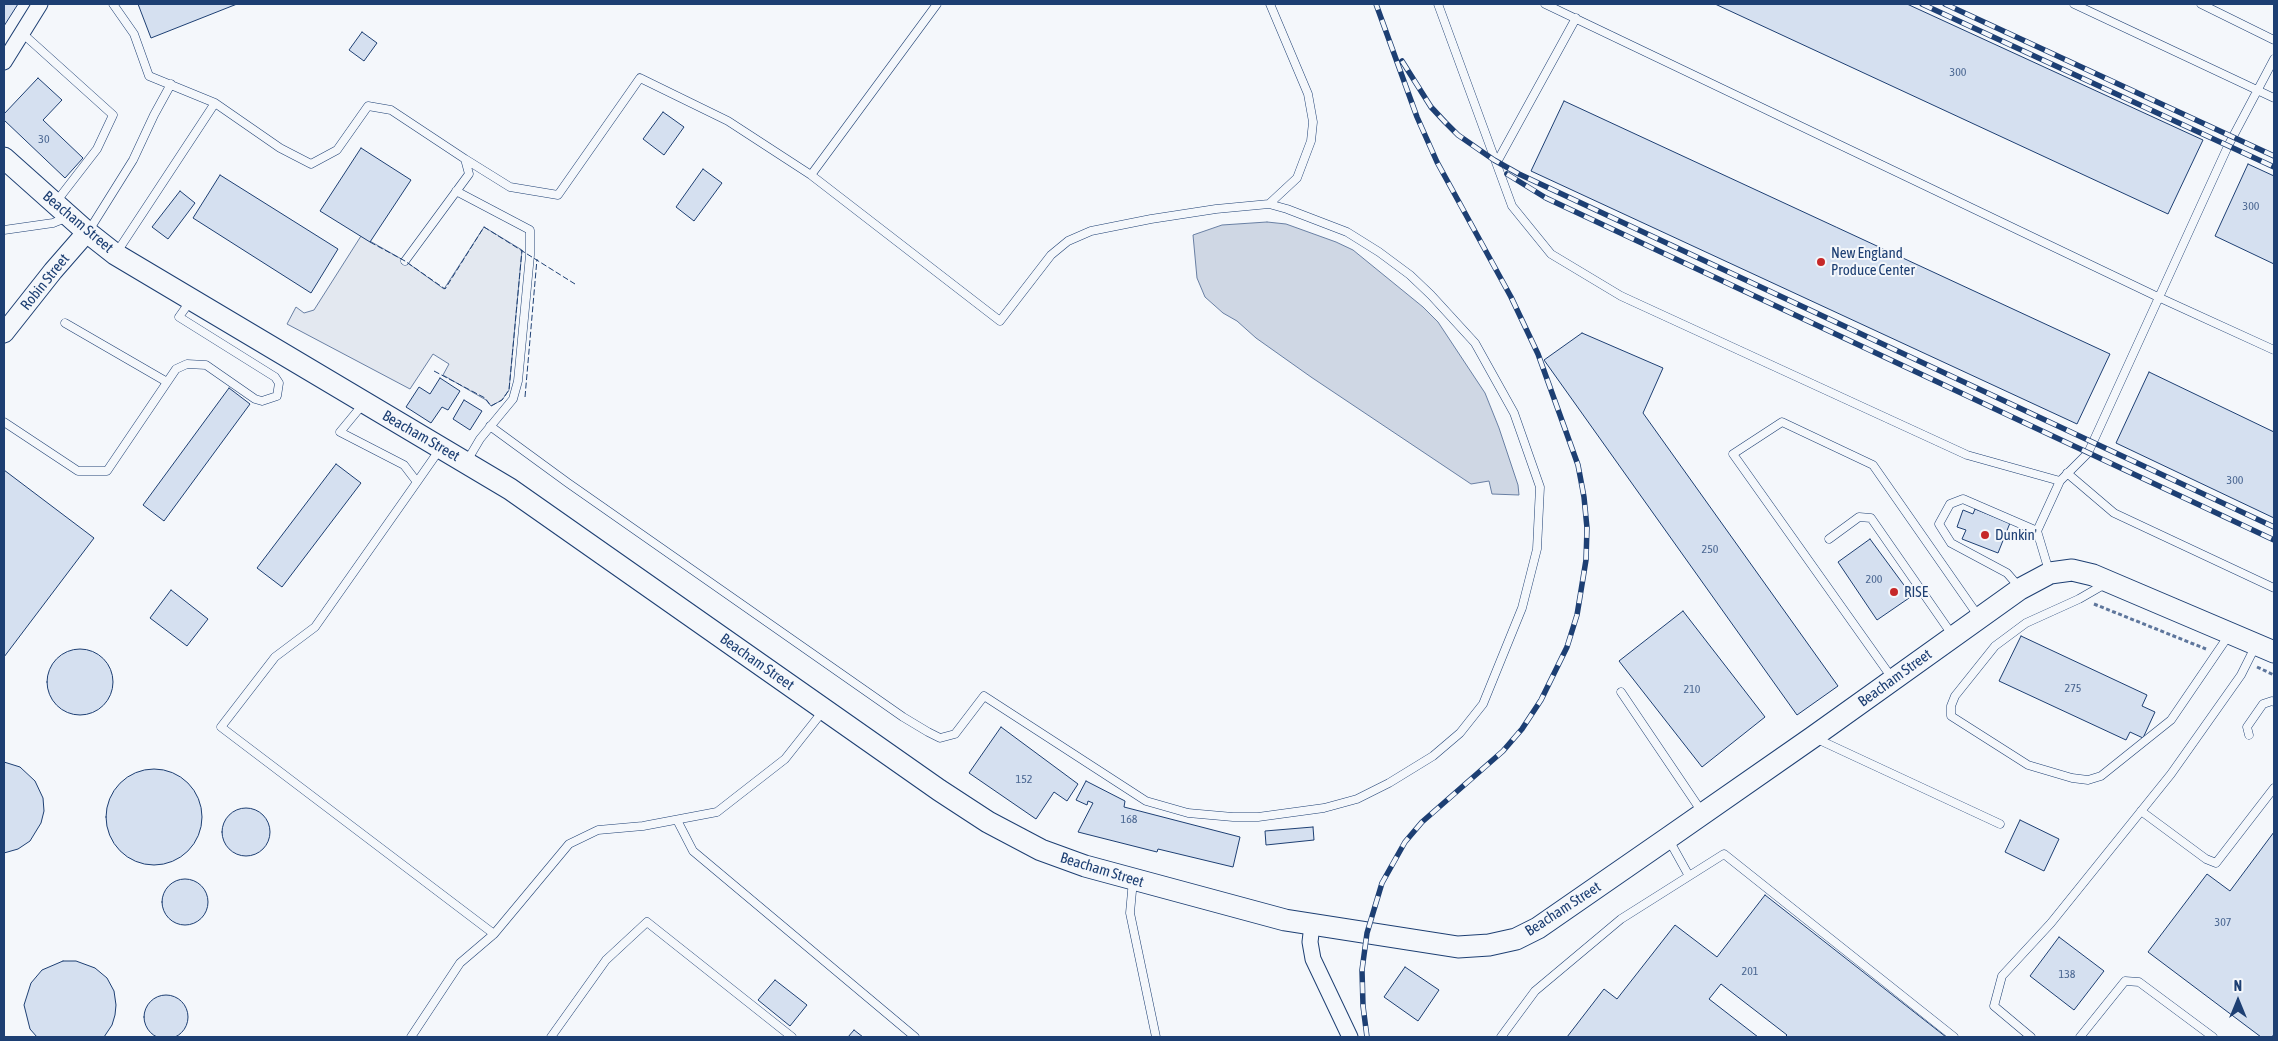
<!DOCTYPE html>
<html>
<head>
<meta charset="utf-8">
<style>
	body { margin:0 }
	#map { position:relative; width:2278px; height:1041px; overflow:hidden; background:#f4f7fb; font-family:"Asap Condensed",sans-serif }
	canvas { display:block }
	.frame { position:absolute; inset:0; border:5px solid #1d3f73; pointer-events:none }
	.north { position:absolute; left:2213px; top:976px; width:50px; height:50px; -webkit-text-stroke:4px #f4f7fb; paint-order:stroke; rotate:0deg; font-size:14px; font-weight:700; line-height:20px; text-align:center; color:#1d3f73 }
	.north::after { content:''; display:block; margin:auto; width:18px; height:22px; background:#1d3f73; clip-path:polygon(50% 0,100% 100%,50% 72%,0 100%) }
</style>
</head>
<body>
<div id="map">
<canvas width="2278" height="1041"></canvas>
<div class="frame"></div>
<div class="north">N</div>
</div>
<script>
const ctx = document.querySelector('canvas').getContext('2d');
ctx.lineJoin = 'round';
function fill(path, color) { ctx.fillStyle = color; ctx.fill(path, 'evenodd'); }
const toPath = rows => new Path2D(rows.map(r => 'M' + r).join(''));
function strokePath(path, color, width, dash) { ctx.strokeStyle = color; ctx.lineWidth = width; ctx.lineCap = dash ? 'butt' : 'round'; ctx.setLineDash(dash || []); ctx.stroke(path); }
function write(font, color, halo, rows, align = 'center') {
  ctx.font = font + ' "Asap Condensed",sans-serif'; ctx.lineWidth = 4; ctx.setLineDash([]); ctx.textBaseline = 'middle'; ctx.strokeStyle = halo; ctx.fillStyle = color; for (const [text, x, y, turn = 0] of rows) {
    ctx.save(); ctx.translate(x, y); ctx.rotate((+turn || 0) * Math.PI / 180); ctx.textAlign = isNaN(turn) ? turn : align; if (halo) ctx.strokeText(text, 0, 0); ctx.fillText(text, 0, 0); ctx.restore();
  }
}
const parking = toPath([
	[484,227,522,250,509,390,502,400,491,406,486,400,443,375,449,364,433,354,410,389,287,324,296,307,304,313,314,310,361,236,405,261,444,289,484,227]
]);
const water = toPath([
	[1267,222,1286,224,1336,242,1353,250,1423,307,1438,322,1485,393,1499,428,1518,485,1519,495,1492,494,1489,481,1471,484,1311,377,1256,338,1237,321,1223,313,1205,297,1197,278,1193,235,1222,225,1267,222]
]);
const building = toPath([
	[4,4,18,4,4,26,4,4],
	[138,4,237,4,151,38,138,4],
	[1715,4,1907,4,2203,140,2168,214,1715,4],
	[362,32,377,43,364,61,349,50,362,32],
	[38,78,62,100,43,120,83,158,65,178,4,120,4,114,38,78],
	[1564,101,2110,354,2077,424,1531,171,1564,101],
	[663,112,684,127,664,155,643,139,663,112],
	[361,148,411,180,370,242,320,211,361,148],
	[2248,164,2274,176,2274,264,2215,236,2248,164],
	[703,169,722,183,694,221,676,207,703,169],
	[220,175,338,249,311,293,193,218,220,175],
	[180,191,195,203,168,239,152,227,180,191],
	[1582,333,1663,368,1643,413,1838,686,1797,715,1544,360,1582,333],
	[2149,372,2274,432,2274,518,2116,443,2149,372],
	[440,378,460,391,448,410,442,407,431,423,406,407,419,387,430,394,440,378],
	[229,388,250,404,164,521,143,505,229,388],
	[464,400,482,411,470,430,453,419,464,400],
	[336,464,361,483,282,587,257,568,336,464],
	[4,470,94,538,4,657,4,470],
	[1975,509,2010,523,1998,553,1962,539,1966,530,1957,527,1963,510,1973,514,1975,509],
	[1870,539,1912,596,1877,620,1838,562,1870,539],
	[171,590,208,619,187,646,150,618,171,590],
	[1683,611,1765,717,1702,767,1619,661,1683,611],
	[2021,636,2147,695,2142,706,2155,712,2143,738,2130,732,2126,740,1999,681,2021,636],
	'47 682a33 33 0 1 1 66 0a33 33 0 1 1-66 0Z',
	[1001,727,1078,784,1067,801,1054,792,1036,819,969,773,1001,727],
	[4,762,20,767,35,781,43,798,44,811,41,823,30,841,18,849,4,853,4,762],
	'106 817a48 48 0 1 1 96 0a48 48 0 1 1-96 0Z',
	[1086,781,1125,801,1124,807,1240,837,1233,867,1158,849,1157,852,1078,832,1093,803,1088,801,1087,805,1076,800,1086,781],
	'222 832a24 24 0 1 1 48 0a24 24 0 1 1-48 0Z',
	[2020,820,2059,839,2044,871,2005,852,2020,820],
	[1313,827,1314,840,1266,845,1265,831,1313,827],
	[2274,832,2274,1034,2272,1037,2261,1037,2148,952,2207,874,2230,891,2274,832],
	'162 902a23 23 0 1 1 46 0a23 23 0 1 1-46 0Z',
	[1765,895,1946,1037,1785,1037,1787,1035,1721,984,1709,999,1758,1037,1567,1037,1604,989,1617,999,1675,925,1717,957,1765,895],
	[2059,937,2104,971,2074,1010,2030,976,2059,937],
	[63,961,76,961,95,968,107,978,114,991,116,1005,115,1015,112,1025,104,1037,37,1037,30,1029,24,1005,31,983,42,970,63,961],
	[1405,967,1439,990,1418,1021,1384,997,1405,967],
	[775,980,807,1005,790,1026,758,1000,775,980],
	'144 1017a22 22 0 1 1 44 0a22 22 0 1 1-44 0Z',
	[854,1030,863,1037,848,1037,854,1030]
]);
const path = toPath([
	[2094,604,2206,649],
	[2257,667,2274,675]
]);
const service = toPath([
	[113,4,134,34,149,76,215,103,280,148,311,164,337,150,368,106,391,110,465,159,469,174,405,261],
	[1438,4,1512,206,1551,254,1621,296,1967,455,2060,481],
	[1545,4,2158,297,2274,350],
	[2074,4,2274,98],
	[2201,4,2274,40],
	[22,33,113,115,97,149,56,202],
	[465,159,510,187,558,195,640,78,728,121,811,175,1000,321,1051,255,1068,241,1091,231,1151,219,1216,209,1269,204,1287,209,1347,232,1379,252,1410,275,1431,295,1475,343,1514,413,1540,487,1537,549,1522,608,1483,704,1460,733,1433,756,1389,783,1357,799,1324,808,1258,817,1233,817,1188,813,1146,801,984,696,955,734,940,738,928,732,903,717,568,483,490,426],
	[1497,162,1576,18],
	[811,175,937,4],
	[456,191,530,230,530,255,518,381,513,399,480,439,467,461],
	[1269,204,1297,178,1311,141,1313,122,1308,94,1270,4],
	[4,230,53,223,68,217],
	[88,232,133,160,154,115,171,84],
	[117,252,215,103],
	[65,323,167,382],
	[364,403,340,432,404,465,417,482,315,627,275,657,221,727,494,934,569,844,598,830,643,826,717,812,785,759,823,711],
	[4,422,78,471,107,471,176,369,187,364,206,365,255,399,262,401,277,396,279,383,275,377,179,317,191,300],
	[2067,473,2114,513,2274,588],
	[417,482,440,449],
	[1829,539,1859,517,1871,518,1953,636],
	[2049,571,2037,531,2060,481,2088,453,2228,146,2274,59],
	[2105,584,2079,599,2026,623,1995,646,1955,696,1951,706,1951,716,2028,765,2072,778,2088,780,2101,776,2171,720,2229,635],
	[2020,588,2007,573,1951,543,1939,524,1950,504,1963,499,2037,531],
	[1892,678,1733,454,1782,422,1873,465,1979,617],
	[1621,692,1702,812],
	[2249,735,2247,727,2263,704,2272,701,2274,702],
	[1815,738,2000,824],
	[2141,811,2206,859,2216,863,2274,788],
	[677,820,693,851,915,1037],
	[1669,840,1689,876],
	[1133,880,1130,913,1156,1037],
	[411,1037,460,963,494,934],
	[551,1037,606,960,647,922,792,1037],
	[1501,1037,1535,991,1621,919,1724,854,1954,1037],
	[2031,1037,1994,1006,2002,976,2051,923,2171,774,2241,675,2256,645],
	[2080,1037,2125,981,2139,982,2213,1037]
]);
const minor = toPath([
	[4,62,40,4],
	[1312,925,1310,942,1313,959,1350,1037]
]);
const tertiary = toPath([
	[4,333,53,271,87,232]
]);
const secondary = toPath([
	[4,158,87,232,115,254,510,489,939,790,988,822,1041,850,1085,866,1285,920,1458,947,1489,945,1516,939,1538,928,1668,838,1813,737,2020,589,2050,573,2072,570,2093,575,2274,652]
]);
const rail = toPath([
	[1922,4,2274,167],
	[1945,4,2274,156],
	[1402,61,1431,107,1445,122,1458,135,1494,160,1519,174,2274,527],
	[1507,174,1546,198,2274,540],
	[1367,1037,1363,1006,1362,970,1367,933,1382,883,1405,842,1422,822,1503,751,1522,729,1541,700,1567,647,1577,615,1586,560,1587,528,1584,497,1578,465,1538,354,1511,297,1437,162,1417,117,1376,4]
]);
const fence = toPath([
	[370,242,405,261,445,289,484,227,575,284],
	[434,371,485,398,491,406,502,400,509,390,522,250],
	[525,397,537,259]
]);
const markers = [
	[1821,262,5,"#c62828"],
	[1985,535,5,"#c62828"],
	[1894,592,5,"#c62828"]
];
const numberNames = [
	["300",1958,72],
	["30",44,139],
	["300",2251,206],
	["300",2235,480],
	["250",1710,549],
	["200",1874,579],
	["275",2073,688],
	["210",1692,689],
	["152",1024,779],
	["168",1129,819],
	["307",2223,922],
	["201",1750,971],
	["138",2067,974]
];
const streetNames = [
	["Beacham Street",78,222,40],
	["Robin Street",45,282,-51],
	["Beacham Street",421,436,30],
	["Beacham Street",757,662,35],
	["Beacham Street",1895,678,-36],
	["Beacham Street",1102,870,17],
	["Beacham Street",1563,909,-33]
];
const poiNames = [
	["New England",1831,253],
	["Produce Center",1831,270],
	["Dunkin'",1995,535],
	["RISE",1904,592]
];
fill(parking, '#e3e8f0');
strokePath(parking, '#687fa3', 1);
fill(water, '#cfd7e4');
strokePath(water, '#687fa3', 1);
fill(building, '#d5e0f0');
strokePath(building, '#1d3f73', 1);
strokePath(service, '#1d3f73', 9);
strokePath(minor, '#1d3f73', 17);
strokePath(tertiary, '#1d3f73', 21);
strokePath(secondary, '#1d3f73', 23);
strokePath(path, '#5e769c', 3, [4, 2.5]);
strokePath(service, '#f4f7fb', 8);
strokePath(minor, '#f4f7fb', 15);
strokePath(tertiary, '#f4f7fb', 19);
strokePath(secondary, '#f4f7fb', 21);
strokePath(rail, '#1d3f73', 5.5);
strokePath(rail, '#f4f7fb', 4, [11]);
strokePath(fence, '#1d3f73', 1, [6, 2.5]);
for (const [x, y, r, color] of markers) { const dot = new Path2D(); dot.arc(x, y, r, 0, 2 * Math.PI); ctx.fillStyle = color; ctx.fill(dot); strokePath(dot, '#f4f7fb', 2); }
write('12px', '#4b6792', null, numberNames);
write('15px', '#1d3f73', '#f4f7fb', streetNames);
write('15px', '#1d3f73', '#f4f7fb', poiNames, 'left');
</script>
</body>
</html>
